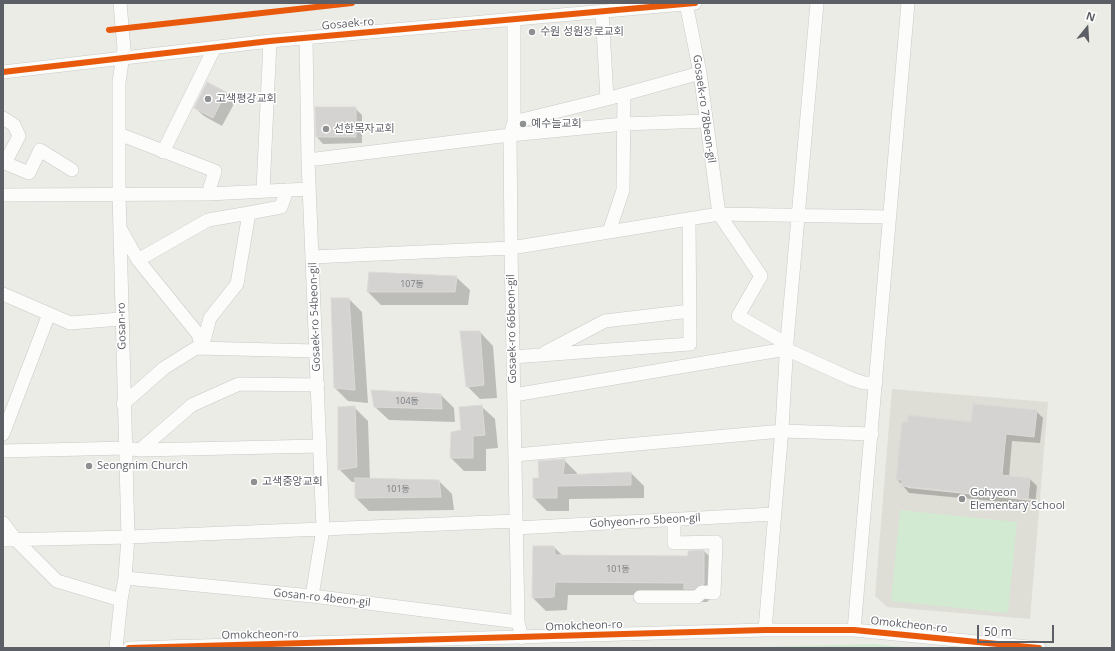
<!DOCTYPE html>
<html>
<head>
<meta charset="utf-8">
<style>
	body { margin:0 }
	#map { position:relative; width:1115px; height:651px; overflow:hidden; background:#ecece7; font-family:"Open Sans",sans-serif }
	canvas { display:block }
	.frame { position:absolute; inset:0; border:4px solid #5c5f65; pointer-events:none }
	.north { position:absolute; left:1067px; top:8px; width:40px; height:40px; -webkit-text-stroke:3px #fff; paint-order:stroke; rotate:18deg; font-size:11px; font-weight:700; line-height:16px; text-align:center; color:#5c5f65 }
	.north::after { content:''; display:block; margin:auto; width:14px; height:18px; background:#5c5f65; clip-path:polygon(50% 0,100% 100%,50% 72%,0 100%) }
	.scale { position:absolute; left:977px; top:625px; width:77px; height:18px; box-sizing:border-box; border:2px solid #5c5f65; border-top:0; padding-left:5px; font-size:12px; line-height:14px; white-space:nowrap; color:#5c5f65; -webkit-text-stroke:3px #fff; paint-order:stroke }
</style>
</head>
<body>
<div id="map">
<canvas width="1115" height="651"></canvas>
<div class="frame"></div>
<div class="north">N</div>
<div class="scale">50 m</div>
</div>
<script>
const ctx = document.querySelector('canvas').getContext('2d');
ctx.lineJoin = 'round';
function fill(path, color) { ctx.fillStyle = color; ctx.fill(path, 'evenodd'); }
const toPath = rows => new Path2D(rows.map(r => 'M' + r).join(''));
function strokePath(path, color, width, dash) { ctx.strokeStyle = color; ctx.lineWidth = width; ctx.lineCap = dash ? 'butt' : 'round'; ctx.setLineDash(dash || []); ctx.stroke(path); }
function write(font, color, halo, rows, align = 'center') {
  ctx.font = font + ' "Open Sans","Noto Sans KR",sans-serif'; ctx.lineWidth = 3; ctx.setLineDash([]); ctx.textBaseline = 'middle'; ctx.strokeStyle = halo; ctx.fillStyle = color; for (const [text, x, y, turn = 0] of rows) {
    ctx.save(); ctx.translate(x, y); ctx.rotate((+turn || 0) * Math.PI / 180); ctx.textAlign = isNaN(turn) ? turn : align; if (halo) ctx.strokeText(text, 0, 0); ctx.fillText(text, 0, 0); ctx.restore();
  }
}
const education = toPath([
	[892,389,1048,402,1030,619,887,607,875,596]
]);
const green = toPath([
	[900,510,1017,522,1008,613,891,601],
	[873,644,913,648,708,648,719,648]
]);
const shadow = toPath([
	[207,83,226,93,235,102,222,126,204,116,195,108],
	[355,108,362,115,362,143,323,144,317,137],
	[456,277,470,290,468,305,381,305,368,292],
	[349,299,362,312,368,403,348,401,335,388],
	[480,332,493,346,497,398,480,399,467,386],
	[441,395,454,408,455,422,389,420,375,407],
	[481,406,495,419,498,448,486,449,486,471,464,471,451,458,463,431],
	[354,407,368,421,370,480,439,481,452,494,454,510,369,511,356,498,356,482,352,482,339,469],
	[1036,411,1043,418,1040,443,1012,441,1009,477,1030,479,1037,486,1035,505,909,493,897,479,972,423],
	[906,486,1034,499,1033,501,908,488],
	[564,460,577,473,577,476,631,473,644,486,644,498,569,499,569,511,547,511,534,498,540,479],
	[554,547,563,556,689,557,704,551,717,564,712,597,707,602,698,602,692,595,568,595,567,610,546,611,533,598]
]);
const building = toPath([
	[207,82,226,92,213,118,194,108,207,82],
	[315,107,356,107,356,137,316,137,315,107],
	[369,272,457,276,455,292,367,292,369,272],
	[331,298,349,298,355,390,334,388,331,298],
	[460,331,480,331,484,385,466,387,460,331],
	[371,390,441,394,442,409,374,407,371,390],
	[973,404,1037,410,1034,437,1006,434,1002,475,1030,478,1028,499,901,486,902,480,896,480,902,422,908,422,908,415,971,422,973,404],
	[482,405,485,435,473,436,473,458,450,458,451,432,461,430,459,407,482,405],
	[355,406,357,467,338,470,338,407,355,406],
	[565,459,563,475,631,472,631,485,557,486,557,498,533,498,533,478,539,478,538,461,565,459],
	[355,478,439,480,441,497,355,498,355,478],
	[533,546,554,546,555,555,688,556,688,551,704,550,704,584,699,585,694,589,684,589,684,583,555,582,554,597,532,598,533,546]
]);
const minor = toPath([
	[686,3,700,73,719,214,761,276,738,316,787,344],
	[602,11,607,99],
	[514,21,514,122,510,135,511,248,518,622,522,638],
	[306,38,308,160,323,529,312,596],
	[3,72,270,41,695,3],
	[3,118,14,125,19,136,5,163,29,173,40,150,72,170],
	[514,122,607,99,700,73],
	[119,134,215,171,208,194],
	[163,152,215,47],
	[308,160,510,135,624,124,706,121],
	[263,190,270,41],
	[3,195,208,194,309,189],
	[249,213,281,207,287,190],
	[121,230,138,260,198,334,202,348],
	[609,232,623,190,624,94],
	[312,257,511,248,719,214,889,217],
	[138,260,208,220,249,213,237,284,210,318,202,348],
	[3,294,70,323,121,319],
	[546,352,605,321,690,311],
	[513,357,690,344,689,219],
	[514,395,786,349,852,379,864,383,876,383],
	[123,404,164,368,196,348,316,351],
	[3,434,49,314],
	[140,450,192,405,239,384,318,385],
	[3,451,125,448,140,450,320,446],
	[515,455,782,431,872,434],
	[3,523,16,540,57,581,121,600],
	[516,528,774,514],
	[3,540,128,537,516,521],
	[125,578,312,596,518,622],
	[640,597,697,597,702,592,714,593,716,542,674,543,674,520],
	[765,630,782,428,787,341,817,3],
	[854,630,908,3],
	[116,648,121,600,125,578,128,537,119,194,119,82,124,49,120,3],
	[129,648,765,630,854,630,1039,648]
]);
const cycleway = toPath([
	[109,30,352,3],
	[3,72,270,41,695,3],
	[129,648,765,630,854,630,1039,648]
]);
const markers = [
	[532,32,4,"#8e9092"],
	[208,99,4,"#8e9092"],
	[523,124,4,"#8e9092"],
	[326,129,4,"#8e9092"],
	[89,466,4,"#8e9092"],
	[254,482,4,"#8e9092"],
	[962,499,4,"#8e9092"]
];
const numberNames = [
	["107동",412,284],
	["104동",407,401],
	["101동",398,489],
	["101동",618,569]
];
const streetNames = [
	["Gosaek-ro",348,24,-5],
	["Gosaek-ro 78beon-gil",704,109,82],
	["Gosaek-ro 54beon-gil",315,317,-92],
	["Gosan-ro",122,326,-91],
	["Gosaek-ro 66beon-gil",512,329,-91],
	["Gohyeon-ro 5beon-gil",645,521,-3],
	["Gosan-ro 4beon-gil",322,598,6],
	["Omokcheon-ro",909,625,6],
	["Omokcheon-ro",584,626,-2],
	["Omokcheon-ro",260,635,-1]
];
const poiNames = [
	["수원 성원장로교회",540,32],
	["고색평강교회",216,99],
	["예수늘교회",531,124],
	["선한목자교회",334,129],
	["Seongnim Church",97,466],
	["고색중앙교회",262,482],
	["Gohyeon",970,493],
	["Elementary School",970,506]
];
fill(education, '#deddd6');
fill(green, '#d3ead2');
fill(shadow, '#0003');
fill(building, '#d4d3d1');
strokePath(building, '#dcdad6', 1);
strokePath(minor, '#c8c9c7', 14);
strokePath(minor, '#fcfcfb', 13);
strokePath(cycleway, '#e8590c', 6);
for (const [x, y, r, color] of markers) { const dot = new Path2D(); dot.arc(x, y, r, 0, 2 * Math.PI); ctx.fillStyle = color; ctx.fill(dot); strokePath(dot, '#fff', 1.5); }
write('9px', '#7b7d81', null, numberNames);
write('11px', '#5c5f65', '#fff', streetNames);
write('11px', '#5c5f65', '#fff', poiNames, 'left');
</script>
</body>
</html>
